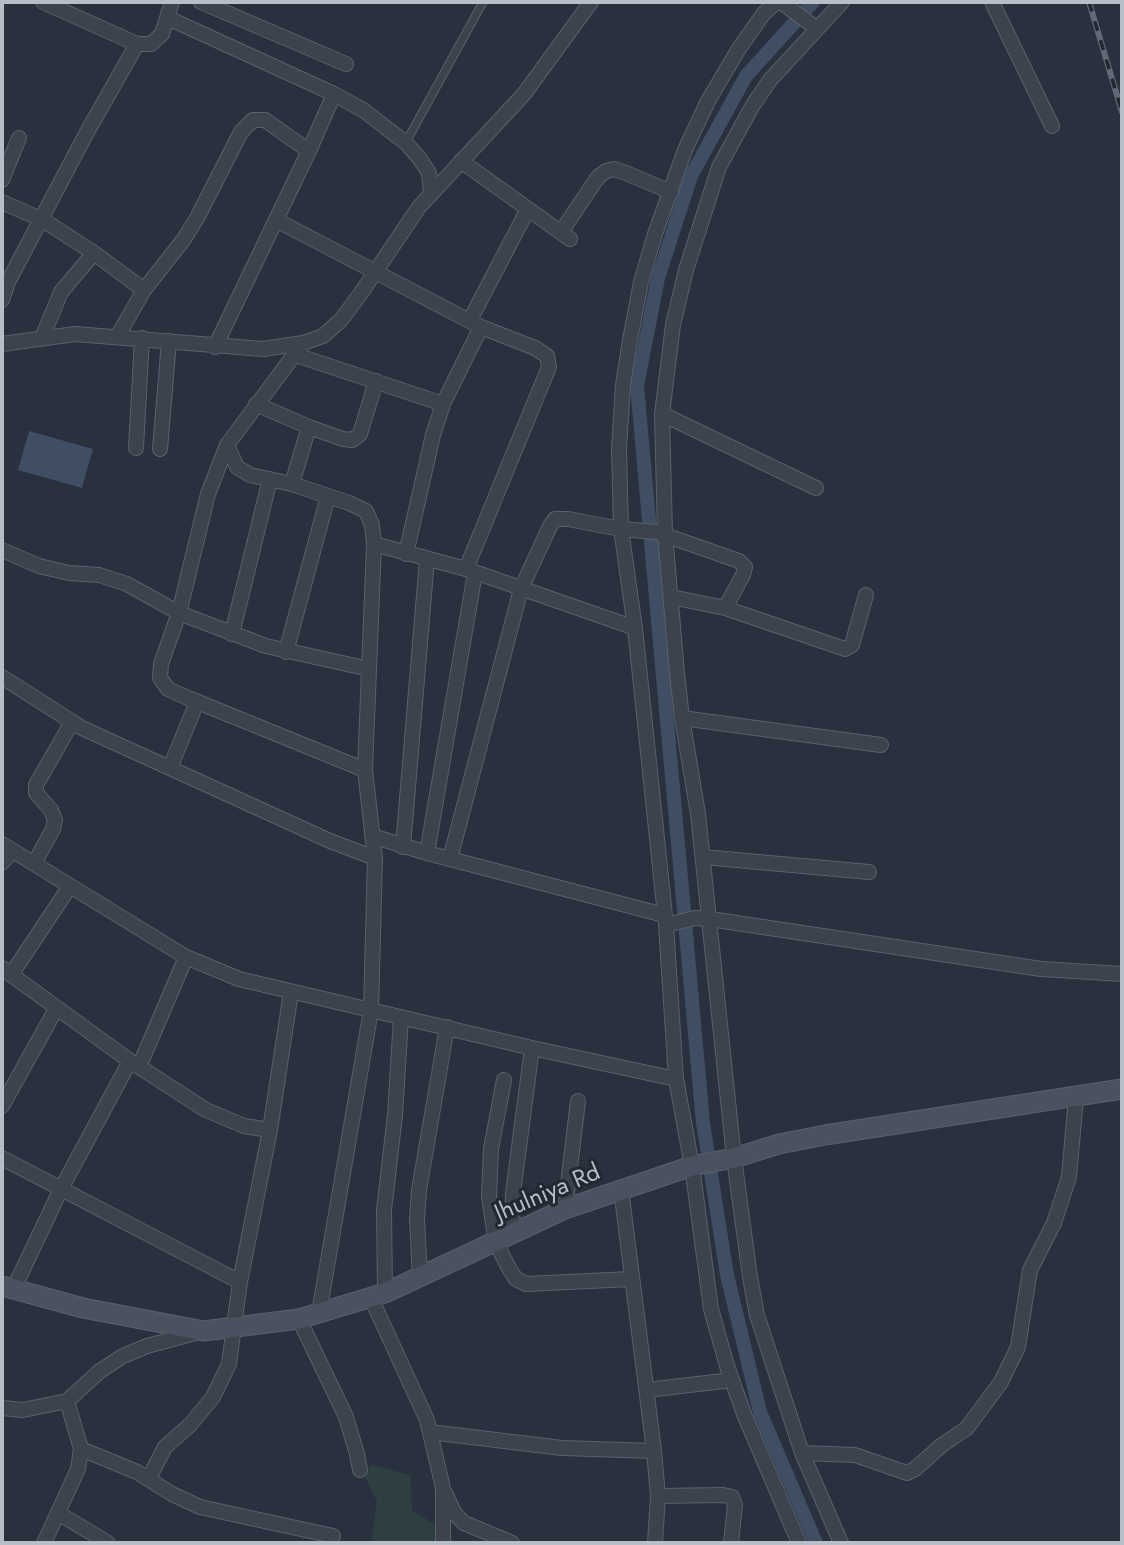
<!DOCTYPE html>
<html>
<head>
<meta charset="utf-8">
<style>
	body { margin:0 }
	#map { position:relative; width:1124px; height:1545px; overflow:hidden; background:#28313d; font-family:Jost,sans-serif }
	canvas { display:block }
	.frame { position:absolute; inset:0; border:4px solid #b8bec8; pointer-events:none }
</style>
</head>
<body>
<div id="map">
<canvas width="1124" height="1545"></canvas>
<div class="frame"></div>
</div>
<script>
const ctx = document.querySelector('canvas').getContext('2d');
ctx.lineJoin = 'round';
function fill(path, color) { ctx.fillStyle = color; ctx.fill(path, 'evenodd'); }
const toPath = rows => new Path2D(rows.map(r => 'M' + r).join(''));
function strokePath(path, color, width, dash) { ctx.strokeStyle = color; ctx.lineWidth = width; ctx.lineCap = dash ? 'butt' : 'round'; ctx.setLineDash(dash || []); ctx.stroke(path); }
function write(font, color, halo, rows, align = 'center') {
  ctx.font = font + ' Jost,sans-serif'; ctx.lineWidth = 6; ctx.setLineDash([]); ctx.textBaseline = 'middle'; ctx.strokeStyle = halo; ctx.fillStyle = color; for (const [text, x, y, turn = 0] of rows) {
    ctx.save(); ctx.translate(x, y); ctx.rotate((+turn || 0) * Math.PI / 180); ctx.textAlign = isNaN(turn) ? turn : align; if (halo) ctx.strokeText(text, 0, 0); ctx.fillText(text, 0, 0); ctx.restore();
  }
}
const green = toPath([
	[372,1465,410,1475,412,1510,434,1524,439,1538,437,1543,371,1543,377,1502,363,1473]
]);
const water = toPath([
	[29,431,93,449,82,488,18,470]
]);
const canal = toPath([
	[813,2,746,76,691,176,658,278,637,386,703,1123,727,1275,760,1412,816,1543]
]);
const lane = toPath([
	[406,142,483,2]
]);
const street = toPath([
	[43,2,137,44,151,44,162,34,172,2],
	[201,2,346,64],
	[777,2,764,13,738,50,708,101,685,150,655,234,641,282,630,340,623,385,619,448,621,529,635,628,666,925,676,1079,692,1166,711,1309,727,1366,744,1414,799,1543],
	[781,2,816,28],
	[992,2,1052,126],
	[168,18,334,94,363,110,406,143,420,159,429,173,431,194],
	[461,161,570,239],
	[2,180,19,138],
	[2,202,43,220,94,253,144,290],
	[276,220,481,327,535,348,547,356,549,367,466,569],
	[561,232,598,177,606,171,614,169,626,173,671,192],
	[2,300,8,282,86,134,137,44],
	[470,320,528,209],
	[117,337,144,290,184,239,197,218,241,132,253,120,265,120,309,151],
	[42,338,61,292,94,253],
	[303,343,227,445,237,467,250,475,292,484,349,503,366,511,372,525,374,544,365,770,375,858,371,1010,319,1313],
	[2,344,75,334,263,349,303,343,323,336,341,320,361,293,419,207,524,94,591,2],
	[215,347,309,151,334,94],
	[293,354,443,404],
	[256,404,309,427,343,439,352,440,360,434,376,381],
	[662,414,816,488],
	[227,445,208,494,179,613,161,664,160,678,168,689,188,698,365,770],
	[136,448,142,338],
	[160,449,169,341],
	[292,484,309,427],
	[374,544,466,569,635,628],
	[2,550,39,566,69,573,99,575,127,584,179,613,266,646,369,669],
	[406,554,433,435,443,404,481,327],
	[671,597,725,608,845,649,852,645,866,595],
	[232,634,270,479],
	[286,652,328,496],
	[2,677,82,728,330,841,375,858],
	[682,718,881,745],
	[170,768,197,702],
	[372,836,427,853,664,915],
	[2,844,186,957,239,979,532,1048,676,1079],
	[403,847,427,559],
	[427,853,475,573],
	[703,857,869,872],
	[450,859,521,589,550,526,555,519,568,519,621,529,656,532,739,561,745,567,743,575,725,608],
	[2,863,12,851],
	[34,864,53,829,55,820,51,810,36,793,36,785,72,722],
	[666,925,695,918,710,919,1041,969,1122,974],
	[2,968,130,1061,206,1110,244,1126,270,1130],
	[11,975,70,886],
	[139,1067,186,957],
	[504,1080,491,1149,489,1196,496,1243,510,1270,516,1279,526,1284,631,1279],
	[2,1106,56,1009],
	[2,1158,240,1282],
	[621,1189,654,1451,658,1496,655,1543],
	[565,1209,578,1101],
	[512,1234,513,1193,532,1048],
	[420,1278,417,1219,419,1190,447,1027],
	[13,1290,61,1189,130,1061],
	[385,1293,384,1210,395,1115,401,1017],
	[371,1298,427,1420,443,1488,443,1543],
	[299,1319,346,1417,357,1454,360,1470],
	[647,1390,732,1380],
	[2,1408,23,1410,67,1401,100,1371,123,1356,147,1346,199,1332],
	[430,1432,562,1448,654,1451],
	[81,1449,137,1472,172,1494,200,1507,333,1536],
	[802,1453,855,1455,907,1473,915,1469,942,1445,967,1428,1001,1382,1018,1347,1030,1270,1054,1223,1069,1177,1076,1097],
	[149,1478,165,1447,190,1425,213,1397,229,1364,240,1282,270,1130,291,992],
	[445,1493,455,1514,464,1523,512,1543],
	[658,1496,723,1495,732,1497,735,1505,731,1543],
	[58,1513,108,1543],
	[44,1543,78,1469,81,1449,67,1401],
	[841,1543,802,1453,757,1315,750,1277,734,1158,698,814,682,718,677,673,665,534,662,414,673,325,686,270,719,167,753,105,770,80,842,2]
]);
const secondary = toPath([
	[2,1286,83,1308,204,1331,299,1319,385,1293,565,1209,692,1166,734,1158,779,1144,825,1135,1122,1089]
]);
const rail = toPath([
	[1089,2,1122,112]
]);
const streetNames = [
	["Jhulniya Rd",548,1194,-23]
];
fill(green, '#2d3f40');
fill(water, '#404e64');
strokePath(canal, '#404e64', 14);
strokePath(lane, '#5a616b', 9);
strokePath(street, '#5a616b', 16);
strokePath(secondary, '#5a616b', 21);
strokePath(lane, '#3c434d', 7);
strokePath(street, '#3c434d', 14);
strokePath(secondary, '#4a525f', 19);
strokePath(rail, '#606975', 6);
strokePath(rail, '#212832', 3.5, [10]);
write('24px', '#b8bec8', '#212832', streetNames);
</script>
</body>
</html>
